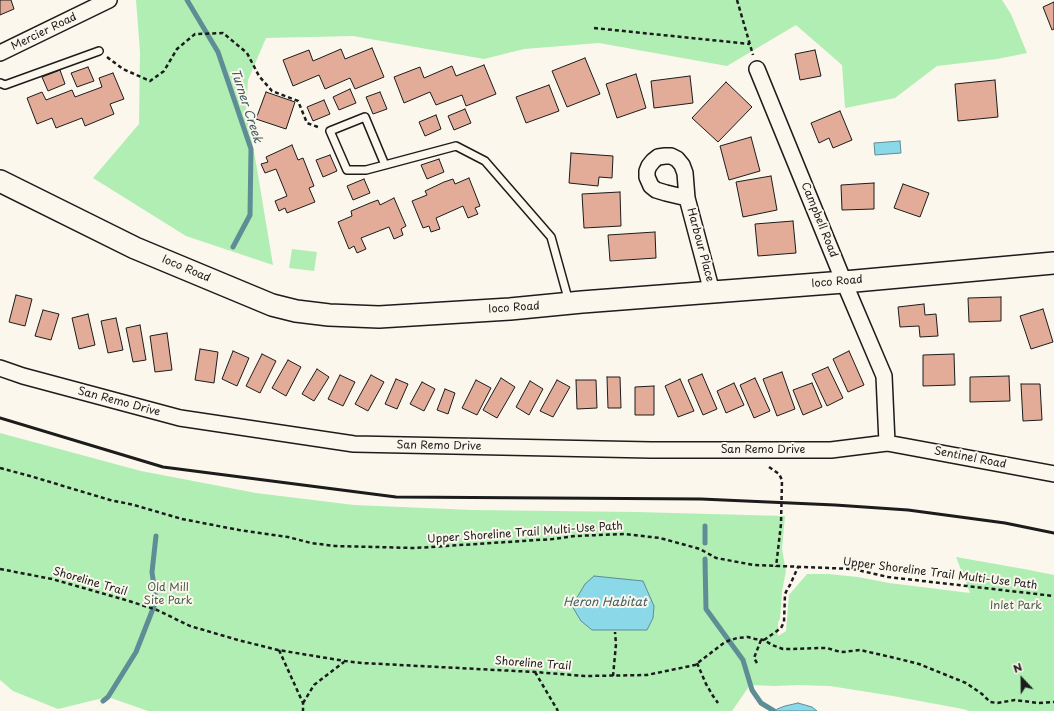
<!DOCTYPE html>
<html>
<head>
<meta charset="utf-8">
<style>
	body { margin:0 }
	#map { position:relative; width:1054px; height:711px; overflow:hidden; background:#fbf7ec; font-family:"Playpen Sans",sans-serif }
	canvas { display:block }
	.north { position:absolute; left:1002px; top:659px; width:40px; height:40px; -webkit-text-stroke:3px #fbf7ec; paint-order:stroke; rotate:338deg; font-size:11px; font-weight:700; line-height:16px; text-align:center; color:#1c1c1c }
	.north::after { content:''; display:block; margin:auto; width:14px; height:18px; background:#1c1c1c; clip-path:polygon(50% 0,100% 100%,50% 72%,0 100%) }
</style>
</head>
<body>
<div id="map">
<canvas width="1054" height="711"></canvas>
<div class="north">N</div>
</div>
<script>
const ctx = document.querySelector('canvas').getContext('2d');
ctx.lineJoin = 'round';
function fill(path, color) { ctx.fillStyle = color; ctx.fill(path, 'evenodd'); }
const toPath = rows => new Path2D(rows.map(r => 'M' + r).join(''));
function strokePath(path, color, width, dash) { ctx.strokeStyle = color; ctx.lineWidth = width; ctx.lineCap = dash ? 'butt' : 'round'; ctx.setLineDash(dash || []); ctx.stroke(path); }
function write(font, color, halo, rows, align = 'center') {
  ctx.font = font + ' "Playpen Sans",sans-serif'; ctx.lineWidth = 4; ctx.setLineDash([]); ctx.textBaseline = 'middle'; ctx.strokeStyle = halo; ctx.fillStyle = color; for (const [text, x, y, turn = 0] of rows) {
    ctx.save(); ctx.translate(x, y); ctx.rotate((+turn || 0) * Math.PI / 180); ctx.textAlign = isNaN(turn) ? turn : align; if (halo) ctx.strokeText(text, 0, 0); ctx.fillText(text, 0, 0); ctx.restore();
  }
}
const green = toPath([
	[136,0,1002,0,1011,14,1027,53,997,59,937,66,895,98,845,108,842,65,796,25,727,66,599,43,524,49,484,59,353,36,266,38,248,80,246,113,255,157,273,265,186,236,93,178,139,124,140,52],
	[292,249,317,252,314,271,289,268],
	[0,433,141,471,256,493,354,505,472,510,637,512,785,516,782,549,786,571,782,591,780,619,778,622,778,636,786,631,789,595,807,574,828,574,858,577,889,583,970,593,956,557,1024,569,1054,575,1054,711,969,711,963,709,893,696,830,686,798,685,775,686,750,685,732,711,148,711,108,697,95,711,107,697,58,709,13,691,0,680]
]);
const water = toPath([
	[900,141,901,153,875,155,874,143,900,141],
	[594,576,643,581,654,606,653,618,647,630,592,630,581,621,572,606,585,584,594,576],
	[798,703,812,707,817,711,776,711,777,709,785,706,798,703]
]);
const stream = toPath([
	[187,0,218,52,251,149,250,215,233,247],
	[705,526,705,543],
	[705,559,706,609,743,660,752,690,761,703,774,711],
	[103,701,108,697,136,652,156,601,152,572,156,536]
]);
const building = toPath([
	[0,0,11,0,14,9,0,15,0,0],
	[1054,2,1054,29,1052,30,1043,7,1054,2],
	[372,48,384,77,355,89,350,78,325,89,319,75,293,86,283,60,309,50,313,61,341,49,345,59,372,48],
	[815,50,821,76,800,80,795,54,815,50],
	[585,58,600,94,567,107,552,71,585,58],
	[484,65,496,94,466,106,462,95,436,105,430,92,404,103,394,77,420,67,424,78,452,66,456,76,484,65],
	[88,67,94,81,77,87,71,73,88,67],
	[60,70,65,84,48,91,42,77,60,70],
	[113,73,124,99,110,104,114,114,85,126,82,118,56,128,52,118,37,124,27,98,42,92,46,100,72,90,75,97,102,87,99,78,113,73],
	[636,74,646,108,617,118,606,84,636,74],
	[690,76,693,103,654,108,651,81,690,76],
	[995,80,998,117,958,121,955,84,995,80],
	[726,82,752,107,718,142,692,118,726,82],
	[549,85,559,111,526,123,516,97,549,85],
	[350,89,356,103,339,110,333,97,350,89],
	[266,92,295,102,286,129,256,119,266,92],
	[380,92,387,109,373,114,366,97,380,92],
	[324,100,330,114,313,121,307,107,324,100],
	[465,109,471,123,454,130,448,116,465,109],
	[840,111,852,140,833,148,829,138,819,143,811,123,840,111],
	[436,115,441,129,425,136,419,122,436,115],
	[751,137,760,171,729,180,720,146,751,137],
	[292,145,298,160,303,158,314,186,309,188,315,202,287,213,285,208,279,211,275,201,287,196,276,169,265,173,261,164,268,162,266,157,292,145],
	[571,153,613,156,612,178,599,177,598,186,569,183,571,153],
	[330,155,337,171,323,177,316,160,330,155],
	[439,159,444,172,427,179,421,165,439,159],
	[771,176,777,210,743,217,736,182,771,176],
	[469,178,480,206,475,208,478,214,468,218,463,206,436,218,440,229,431,232,429,226,423,228,412,201,427,195,425,191,444,182,453,179,455,184,469,178],
	[364,179,370,193,353,200,347,186,364,179],
	[874,183,874,209,842,210,841,185,874,183],
	[903,184,929,193,920,217,894,208,903,184],
	[620,192,621,226,584,228,582,194,620,192],
	[394,198,406,226,401,229,403,235,394,239,389,227,361,238,366,249,357,253,354,246,349,249,338,222,352,216,351,211,370,203,378,200,380,205,394,198],
	[793,221,796,253,758,256,755,224,793,221],
	[655,232,656,258,610,261,608,235,655,232],
	[16,295,32,299,25,326,9,322,16,295],
	[1001,297,1001,321,969,322,968,298,1001,297],
	[924,304,925,315,936,314,938,336,920,337,919,326,900,327,898,307,924,304],
	[1043,309,1053,342,1031,349,1020,316,1043,309],
	[43,310,59,314,51,340,35,336,43,310],
	[88,314,95,345,79,349,72,318,88,314],
	[116,318,123,350,108,353,101,321,116,318],
	[140,325,146,360,133,362,126,328,140,325],
	[167,333,172,370,155,372,150,336,167,333],
	[200,349,218,352,214,383,195,380,200,349],
	[233,351,249,358,237,386,222,379,233,351],
	[849,351,864,385,848,392,833,359,849,351],
	[262,354,276,361,260,393,246,386,262,354],
	[954,354,955,385,923,386,923,355,954,354],
	[288,360,301,367,286,396,272,388,288,360],
	[828,367,843,398,827,406,812,374,828,367],
	[317,369,329,377,314,401,302,394,317,369],
	[782,372,795,409,777,416,763,379,782,372],
	[702,374,717,409,703,415,688,380,702,374],
	[340,375,355,382,343,406,328,399,340,375],
	[371,375,384,382,368,411,355,404,371,375],
	[1009,376,1010,401,970,402,970,377,1009,376],
	[607,377,620,377,621,408,608,408,607,377],
	[501,378,515,387,497,418,483,410,501,378],
	[755,378,770,411,754,418,740,385,755,378],
	[396,379,408,384,397,409,385,404,396,379],
	[680,379,694,411,678,417,665,386,680,379],
	[476,380,491,388,477,415,462,408,476,380],
	[557,380,570,387,553,417,540,411,557,380],
	[576,380,596,380,597,408,577,409,576,380],
	[530,381,543,389,529,415,516,407,530,381],
	[422,382,435,389,424,411,410,404,422,382],
	[734,383,744,405,726,413,717,391,734,383],
	[812,383,822,407,803,415,793,390,812,383],
	[1021,384,1040,384,1042,420,1023,421,1021,384],
	[654,386,654,415,635,415,635,387,654,386],
	[445,389,455,393,448,414,437,410,445,389]
]);
const path = toPath([
	[737,0,753,55],
	[594,28,750,44],
	[107,57,123,69,150,81,164,71,177,49,195,34,223,33,247,53,259,76,272,91,298,101,307,123,318,127],
	[769,467,779,474,782,480,781,524,776,567],
	[0,468,30,476,110,500,134,505,182,519,239,530,288,537,311,543,335,546,415,548,553,539,575,536,624,534,660,538,700,549,716,558,754,565,853,569,888,577,1054,596],
	[0,569,52,579,129,601,157,610,190,626,238,640,278,650,345,661,362,663,535,672,585,676,647,675,695,665,725,642,737,638,748,637,755,639,764,640,772,645,783,649,791,649,818,648,827,648,837,651,843,652,860,650,895,658,919,664,966,683,982,694,990,702,997,703,1015,700,1038,703,1054,702],
	[764,640,781,628,784,622,785,594,787,590,790,585,798,567],
	[279,650,303,703,303,711],
	[697,663,706,684,713,696,718,703],
	[757,663,754,658,761,640],
	[535,672,558,711],
	[613,676,616,644,615,632],
	[303,703,314,685,344,662]
]);
const lane = toPath([
	[0,83,5,85,99,51],
	[385,165,365,117,330,131,347,170,366,170,385,165,456,146,485,161,551,237,569,302]
]);
const street = toPath([
	[0,53,109,0],
	[757,69,844,282,884,376,887,443],
	[687,198,666,193,656,190,651,186,647,177,647,171,649,166,653,161,658,157,665,156,671,156,677,159,682,165,685,173,687,198,712,292],
	[0,368,23,376,180,418,354,444,651,450,831,450,887,443,1054,474]
]);
const secondary = toPath([
	[0,181,135,248,272,305,296,311,329,315,379,317,510,309,582,302,844,282,1054,263]
]);
const rail = toPath([
	[0,418,163,467,396,497,701,499,835,505,908,510,1005,523,1054,533]
]);
const streetNames = [
	["Mercier Road",44,32,-26],
	["Campbell Road",819,220,68],
	["Harbour Place",700,245,75],
	["Ioco Road",186,269,23],
	["Ioco Road",837,282,-5],
	["Ioco Road",514,308,-4],
	["San Remo Drive",119,402,15],
	["San Remo Drive",439,446,1],
	["San Remo Drive",763,450],
	["Sentinel Road",970,458,11],
	["Upper Shoreline Trail Multi-Use Path",525,533,-4],
	["Upper Shoreline Trail Multi-Use Path",940,574,7],
	["Shoreline Trail",90,582,16],
	["Shoreline Trail",533,664,4]
];
const parkNames = [
	["Old Mill",168,588],
	["Site Park",168,601],
	["Inlet Park",1016,606]
];
const waterNames = [
	["Turner Creek",246,106,72],
	["Heron Habitat",605,603]
];
fill(green, '#b0eeb4');
fill(water, '#8ad8e8');
strokePath(water, '#5e8d96', 1);
strokePath(stream, '#5e8d96', 5);
fill(building, '#e2ac98');
strokePath(building, '#1c1c1c', 1);
strokePath(lane, '#1c1c1c', 10);
strokePath(street, '#1c1c1c', 18);
strokePath(secondary, '#1c1c1c', 24);
strokePath(path, '#1c1c1c', 2.5, [4, 3]);
strokePath(lane, '#fbf7ec', 7);
strokePath(street, '#fbf7ec', 15);
strokePath(secondary, '#fbf7ec', 21);
strokePath(rail, '#1c1c1c', 3);
write('11px', '#1c1c1c', '#fbf7ec', streetNames);
write('11px', '#485b4a', '#fbf7ec', parkNames);
write('italic 12px', '#425e63', '#fbf7ec', waterNames);
</script>
</body>
</html>
